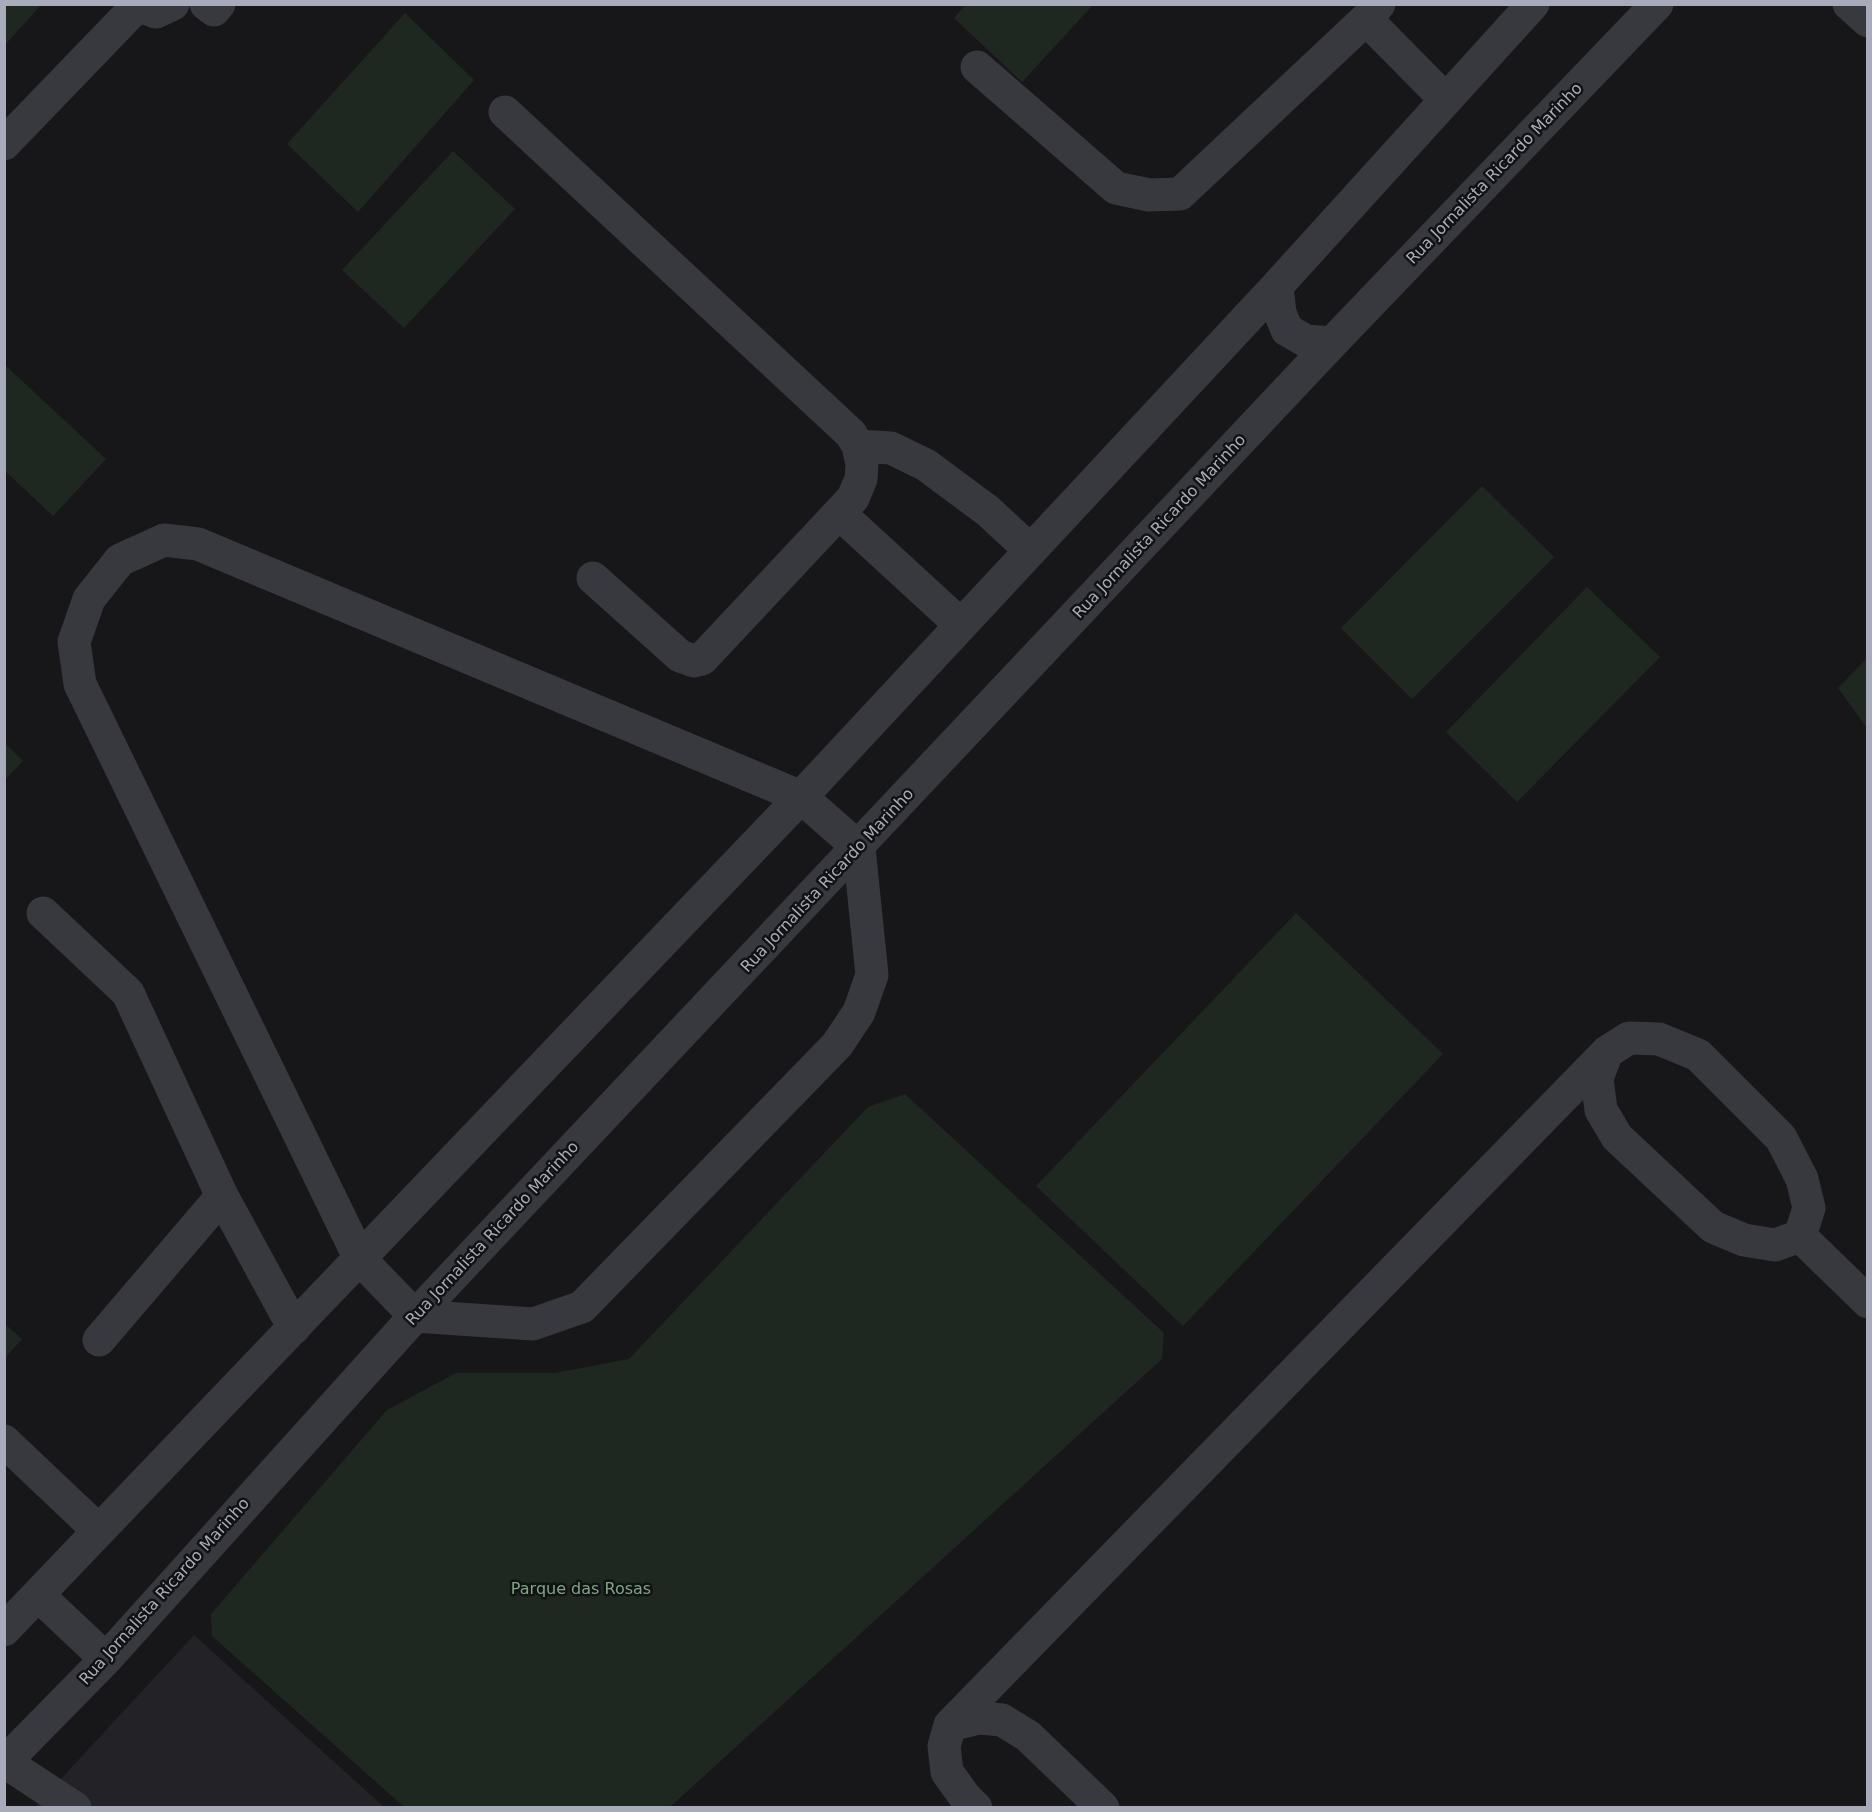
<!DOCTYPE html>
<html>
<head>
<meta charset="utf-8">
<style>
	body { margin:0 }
	#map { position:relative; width:1872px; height:1812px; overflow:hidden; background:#171719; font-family:"DejaVu Sans",sans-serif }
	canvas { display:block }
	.frame { position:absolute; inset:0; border:6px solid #a8acba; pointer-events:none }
</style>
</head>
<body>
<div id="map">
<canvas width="1872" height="1812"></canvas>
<div class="frame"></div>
</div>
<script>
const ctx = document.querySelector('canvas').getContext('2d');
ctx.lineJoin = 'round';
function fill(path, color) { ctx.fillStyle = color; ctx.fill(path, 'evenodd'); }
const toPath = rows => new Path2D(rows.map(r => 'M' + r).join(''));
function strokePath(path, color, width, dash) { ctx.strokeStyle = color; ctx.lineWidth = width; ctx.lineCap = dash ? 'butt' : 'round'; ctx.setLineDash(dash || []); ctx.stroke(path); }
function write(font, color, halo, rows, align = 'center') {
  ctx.font = font + ' "DejaVu Sans",sans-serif'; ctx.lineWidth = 5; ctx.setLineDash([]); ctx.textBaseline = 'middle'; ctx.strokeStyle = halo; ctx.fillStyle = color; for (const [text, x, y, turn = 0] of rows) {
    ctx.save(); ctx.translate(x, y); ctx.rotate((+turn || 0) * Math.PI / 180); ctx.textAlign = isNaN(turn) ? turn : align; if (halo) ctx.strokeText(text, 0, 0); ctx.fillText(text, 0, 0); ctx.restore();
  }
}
const built = toPath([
	[194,1635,384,1807,34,1808]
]);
const green = toPath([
	[5,4,41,5,5,45,4,5],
	[966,4,1093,4,1093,5,1022,82,954,18],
	[405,13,474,80,358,212,287,144],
	[453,151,515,209,404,328,342,270],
	[4,364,106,459,53,516,5,471],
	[1482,486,1554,557,1412,699,1341,628],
	[1587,587,1660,657,1517,802,1446,732],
	[1867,658,1867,728,1838,688],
	[5,743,23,761,5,780,4,780],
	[1296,913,1443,1054,1183,1326,1036,1186],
	[905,1094,1164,1333,1162,1359,670,1807,404,1807,212,1636,211,1614,387,1410,456,1373,555,1373,629,1359,868,1107],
	[4,1323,22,1339,5,1358,4,1358]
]);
const minor = toPath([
	[135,4,156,12,173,4],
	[206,4,214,10,219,4],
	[1379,4,1366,19,1446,100],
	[1849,4,1868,21],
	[977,67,1116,188,1149,195,1180,194,1366,19],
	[505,112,851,434,858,446,862,464,861,479,853,498,702,659,694,661,680,656,593,578],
	[4,144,137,6],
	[1277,286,1280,313,1287,330,1306,341,1332,343],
	[858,446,891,448,926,465,988,511,1030,550],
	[839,513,961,625],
	[164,540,198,544,801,797,859,848,872,975,859,1012,837,1045,582,1307,533,1324,415,1316,360,1259,80,684,74,642,89,599,120,560,164,540],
	[43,913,128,993,222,1196,294,1328],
	[1607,1052,1597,1078,1601,1110,1617,1137,1713,1227,1744,1240,1775,1245,1800,1236],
	[1800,1236,1868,1302],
	[99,1340,222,1196],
	[4,1441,99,1531],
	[38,1595,106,1659],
	[4,1630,801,797,1277,286,1533,4],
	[950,1725,979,1718,1002,1720,1028,1736,1103,1808],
	[5,1762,75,1808],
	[4,1763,106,1659,415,1316,1332,343,1657,4],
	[976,1808,965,1797,947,1772,944,1746,950,1725,1607,1052,1629,1038,1659,1039,1698,1055,1781,1138,1802,1179,1809,1208,1800,1236]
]);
const streetNames = [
	["Rua Jornalista Ricardo Marinho",1495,174,-46],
	["Rua Jornalista Ricardo Marinho",1160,527,-47],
	["Rua Jornalista Ricardo Marinho",828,881,-47],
	["Rua Jornalista Ricardo Marinho",493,1234,-47],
	["Rua Jornalista Ricardo Marinho",165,1592,-48]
];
const parkNames = [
	["Parque das Rosas",581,1590]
];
fill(built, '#232327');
fill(green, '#1e2820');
strokePath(minor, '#38383f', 33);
write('16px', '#a8acba', '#121214', streetNames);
write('16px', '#7da783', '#121214', parkNames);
</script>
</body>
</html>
